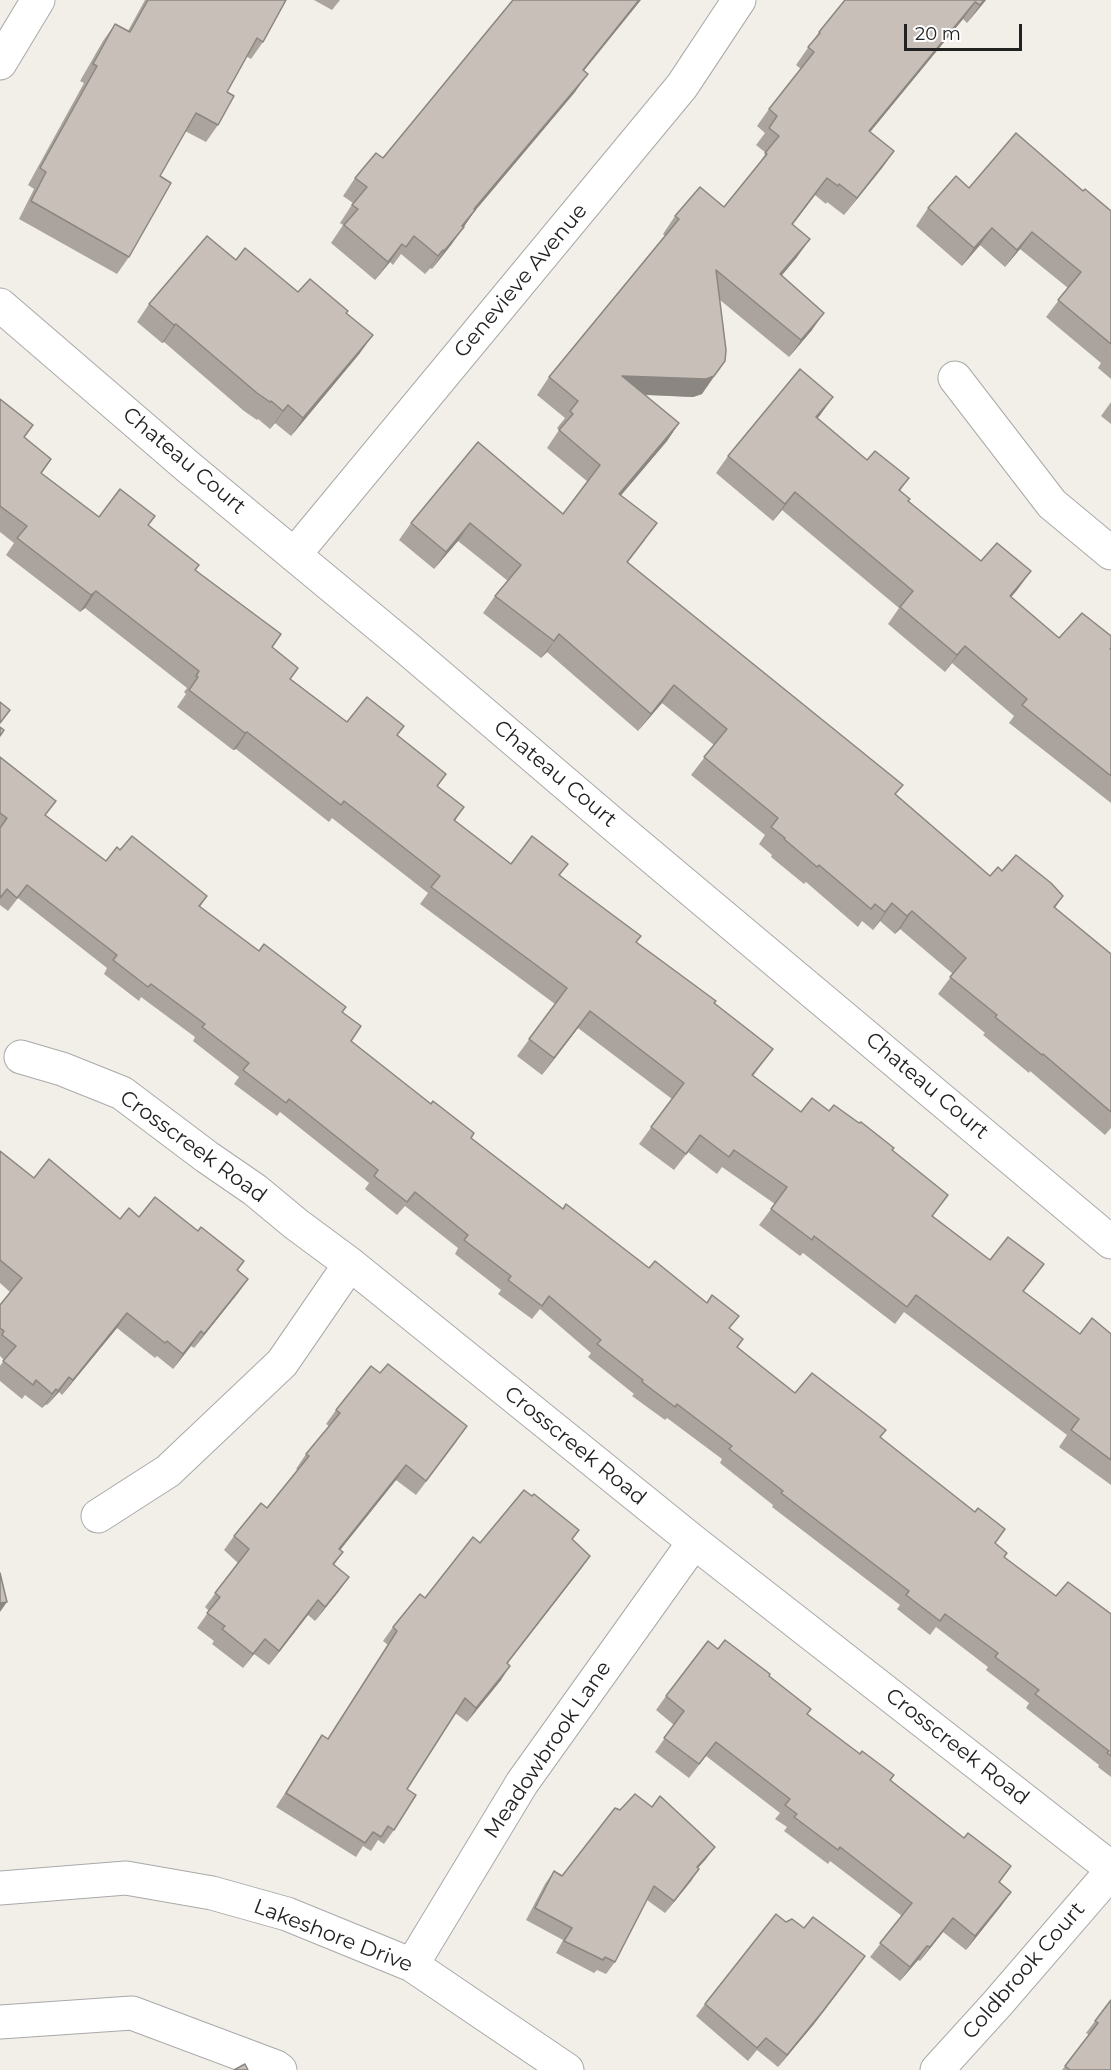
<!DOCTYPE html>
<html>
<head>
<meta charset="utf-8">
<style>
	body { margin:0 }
	#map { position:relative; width:1111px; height:2070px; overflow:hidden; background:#f2efe9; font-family:Montserrat,sans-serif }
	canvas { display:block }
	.scale { position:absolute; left:904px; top:24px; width:118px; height:27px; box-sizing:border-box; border:3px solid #222; border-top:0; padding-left:8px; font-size:18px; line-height:21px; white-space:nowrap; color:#222; -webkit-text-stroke:4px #fff; paint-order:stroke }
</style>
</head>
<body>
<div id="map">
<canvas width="1111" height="2070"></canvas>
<div class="scale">20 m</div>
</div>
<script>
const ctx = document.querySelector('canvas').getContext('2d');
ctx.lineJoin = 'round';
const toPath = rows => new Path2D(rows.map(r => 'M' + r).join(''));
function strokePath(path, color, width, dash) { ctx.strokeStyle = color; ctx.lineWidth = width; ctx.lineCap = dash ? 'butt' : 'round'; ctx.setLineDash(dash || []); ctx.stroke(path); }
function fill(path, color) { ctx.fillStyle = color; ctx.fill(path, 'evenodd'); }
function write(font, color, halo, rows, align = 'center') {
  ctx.font = font + ' Montserrat,sans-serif'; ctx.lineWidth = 5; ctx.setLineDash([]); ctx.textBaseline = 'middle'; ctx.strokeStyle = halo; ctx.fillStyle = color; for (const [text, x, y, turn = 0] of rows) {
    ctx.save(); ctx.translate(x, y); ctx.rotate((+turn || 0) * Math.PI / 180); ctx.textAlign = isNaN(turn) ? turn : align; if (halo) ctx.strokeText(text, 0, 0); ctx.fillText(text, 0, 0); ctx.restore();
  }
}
const minor = toPath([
	[0,63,38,0],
	[0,305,187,466,409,650,614,825,1111,1242],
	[955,378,1052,504,1111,553],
	[294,555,682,86,739,0],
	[21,1057,62,1069,122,1093,207,1157,255,1190,296,1224,350,1264,694,1542,1111,1868],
	[98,1516,168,1471,282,1363,350,1264],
	[0,1888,126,1878,212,1893,287,1914,412,1965,567,2070],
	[412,1965,522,1783,694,1542],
	[0,2022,132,2013,276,2067,280,2070],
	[937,2070,997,2004,1111,1872]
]);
const wall = toPath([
	[145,0,286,0,263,42,251,59,246,56,227,92,218,125,206,142,185,131,160,176,129,257,117,274,19,219,34,189,28,185,84,83,80,81,103,41,115,24,128,31],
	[314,0,340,0,332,10],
	[845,0,986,0,967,23,963,19,870,132,894,151,882,168,844,215,827,202,826,204,815,195,793,224,797,257,782,275,812,330,789,357,720,300,702,394,693,397,645,395,679,423,667,441,621,495,645,540,628,562,990,876,1002,871,1063,896,1055,908,1111,954,1111,1128,1105,1135,1030,1071,1029,1073,983,1035,985,1033,938,994,953,974,900,929,895,934,880,921,873,930,862,921,858,927,806,882,804,884,771,857,772,855,759,844,765,835,691,775,714,745,662,703,638,731,547,652,541,658,483,613,495,596,508,581,458,541,434,569,399,540,411,523,563,514,588,482,547,448,559,430,557,428,565,418,537,395,549,377,665,236,663,234,675,216,724,207,754,171,766,153,756,145,765,133,757,126,769,109,801,69,796,65,819,32],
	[584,70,575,92,474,212,451,245,432,269,430,268,425,274,401,254,393,265,390,262,375,280,331,243,343,225,340,223,353,203,343,196,355,178,383,158],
	[969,188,1083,191,1111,211,1111,379,1098,368,1101,363,1046,317,1068,288,1020,249,1005,267,980,245,962,266,916,226,928,208],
	[236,260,298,292,348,311,346,314,360,353,291,436,275,423,270,429,258,419,257,420,244,411,164,342,162,343,137,322,149,304],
	[0,399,33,425,24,438,41,473,99,517,148,526,195,570,281,634,272,647,291,679,347,722,397,735,446,774,437,787,464,807,455,821,511,864,560,875,636,942,773,1049,753,1076,801,1112,829,1111,892,1150,933,1216,990,1260,1044,1264,1023,1292,1080,1334,1111,1334,1111,1485,1059,1447,1067,1435,904,1312,895,1324,803,1253,800,1256,759,1225,775,1204,722,1167,717,1174,688,1152,674,1170,639,1144,672,1099,578,1028,542,1075,517,1056,555,1004,420,904,428,893,332,818,329,822,236,749,233,750,177,707,186,694,184,692,187,688,85,608,80,612,6,555,14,543,0,532],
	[1111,402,1111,424,1101,416],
	[821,414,817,418,867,460,909,478,900,491,908,501,981,561,1031,571,1011,597,1059,638,1111,636,1111,803,1009,723,1014,716,952,663,945,672,888,624,899,608,782,510,773,521,716,473,728,456],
	[0,757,45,816,106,861,120,850,207,896,200,907,259,951,343,1012,351,1041,471,1138,563,1209,649,1268,730,1329,737,1347,795,1393,881,1437,995,1544,1004,1557,1056,1596,1111,1614,1111,1777,1098,1767,1099,1765,1026,1708,1029,1703,986,1670,988,1667,936,1627,930,1635,897,1609,900,1605,772,1507,773,1505,720,1463,722,1459,667,1418,665,1420,632,1396,634,1394,588,1357,591,1353,540,1309,532,1319,498,1294,501,1290,455,1254,458,1248,405,1206,397,1215,365,1189,369,1183,280,1112,277,1116,234,1084,239,1077,193,1041,195,1037,141,997,139,1001,104,974,107,968,18,898,8,911,0,905],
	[0,1151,34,1178,120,1219,139,1217,198,1231,244,1261,238,1270,248,1279,238,1293,194,1348,191,1346,173,1369,157,1356,155,1358,117,1328,62,1395,59,1392,47,1405,46,1404,42,1408,25,1395,22,1399,0,1381,0,1366,4,1360,0,1356,0,1305,10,1292,0,1283],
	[336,1410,457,1441,416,1495,396,1480,340,1550,343,1552,334,1565,339,1591,315,1621,308,1615,269,1665,254,1654,243,1668,212,1644,214,1641,197,1628,209,1611,205,1607,238,1563,224,1550,234,1536,267,1508,298,1470,296,1469,306,1454,329,1426,326,1424],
	[572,1539,590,1556,580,1570,507,1663,501,1680,467,1722,455,1713,407,1789,394,1830,384,1844,378,1840,371,1851,363,1846,356,1857,276,1807,322,1735,328,1739,388,1645,383,1641,393,1627,425,1598,480,1543],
	[718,1649,769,1676,807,1714,891,1780,1000,1882,1011,1892,1001,1906,966,1950,943,1932,920,1961,918,1960,900,1981,870,1957,902,1916,830,1861,828,1864,784,1831,787,1827,775,1819,780,1813,706,1756,689,1778,655,1752,674,1725,656,1710,666,1696],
	[706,1859,698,1868,691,1881,665,1913,647,1900,615,1962,606,1974,597,1970,594,1973,556,1953,563,1940,526,1920,545,1884,554,1871,562,1876],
	[786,1922,856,1969,814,2024,778,2067,757,2050,748,2061,696,2016,705,2004],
	[1111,2000,1111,2070,1062,2070,1089,2035,1086,2033]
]);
const shadedWall = toPath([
	[639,0,641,0,570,88,583,70],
	[984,0,986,0,967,23,980,5],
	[975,2,963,19,857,148,869,131],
	[588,74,575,92,474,212,463,228,449,244,474,209],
	[894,151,882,168,844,215,857,198],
	[827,178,815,195,780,241,792,224],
	[464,227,451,245,432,269,444,251],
	[992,228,980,245,962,266,974,248],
	[1032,232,1020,249,1005,267,1017,250],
	[810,239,797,257,768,292,780,274],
	[402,244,390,262,375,280,388,262],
	[443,250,430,268,425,274,438,256],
	[824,313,812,330,789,357,801,340],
	[176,324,164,342,162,343,174,325],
	[373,335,360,353,291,436,303,418],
	[725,361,702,394,693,397,610,393,622,376],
	[833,397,821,414,804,435,816,417],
	[288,405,275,423,270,429,283,411],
	[679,423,667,441,607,512,619,494],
	[795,492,782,510,773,521,785,504],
	[470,523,458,541,434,569,446,552],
	[1031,571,1018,589,998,613,1010,596],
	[96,591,85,608,80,612,91,595],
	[559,634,547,652,541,658,554,641],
	[965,646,952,663,945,672,957,655],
	[674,685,662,703,638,731,651,714],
	[247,732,236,749,233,750,245,733],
	[892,903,880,921,873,930,885,912],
	[912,911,900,929,895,934,907,916],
	[590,1011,578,1028,542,1075,554,1058],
	[248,1279,238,1293,194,1348,204,1334],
	[127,1313,117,1328,62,1395,73,1380],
	[201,1331,191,1346,173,1369,183,1354],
	[69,1377,59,1392,47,1405],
	[56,1389,46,1404,42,1408,52,1394],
	[406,1465,396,1480,329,1564,339,1549],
	[590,1556,580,1570,497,1677,507,1663],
	[349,1577,339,1591,315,1621,325,1607],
	[318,1600,308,1615,269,1665,279,1651],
	[7,1602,0,1612,0,1603],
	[265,1639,254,1654,243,1668,253,1654],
	[510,1666,501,1680,467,1722,476,1708],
	[715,1847,706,1859,688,1879,697,1867],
	[699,1869,691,1881,665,1913,674,1901],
	[1011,1892,1001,1906,966,1950,975,1936],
	[953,1918,943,1932,920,1961,930,1947],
	[927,1946,918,1960,900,1981,910,1967],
	[865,1956,814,2024,778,2067,787,2055]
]);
const building = toPath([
	[148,0,286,0,263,42,257,38,227,92,234,96,218,125,196,113,160,176,171,183,129,257,31,201,46,172,40,168,97,66,93,64,115,24,130,32,148,0],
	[513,0,639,0,583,70,588,74,474,209,475,210,462,226,464,227,444,251,443,250,438,256,414,236,406,247,402,244,388,262,344,225,358,209,352,205,367,187,355,178,376,153,383,158,513,0],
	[845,0,984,0,980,5,975,2,869,131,894,151,857,198,839,184,838,186,827,178,792,224,810,239,780,274,824,313,801,340,716,270,726,350,725,361,714,376,706,379,622,376,679,423,619,494,657,523,627,562,903,785,895,794,990,876,998,867,1002,871,1016,855,1051,883,1063,896,1054,907,1111,954,1111,1112,1043,1054,1042,1055,995,1017,997,1015,950,977,966,958,912,911,907,916,892,903,885,912,875,904,871,909,819,865,817,867,784,839,785,838,771,827,778,818,704,757,727,729,674,685,651,714,559,634,554,641,495,596,521,565,470,523,446,552,411,523,478,442,563,514,600,465,559,430,573,414,570,411,578,401,549,377,679,219,675,216,700,187,724,207,767,154,765,153,779,136,769,128,777,116,769,109,814,52,808,47,820,33,819,32,845,0],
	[1016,133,1083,191,1085,189,1111,211,1111,344,1058,300,1081,272,1032,232,1017,250,992,228,974,248,928,208,956,176,969,188,1016,133],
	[207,236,236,260,245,248,298,292,310,279,348,311,346,313,373,335,303,418,288,405,283,411,271,401,270,402,257,393,176,324,174,325,149,304,207,236],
	[800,369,833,397,816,417,867,460,875,451,909,478,899,490,910,499,908,501,981,561,997,543,1031,571,1010,596,1059,638,1082,613,1111,636,1111,648,1110,649,1111,650,1111,776,1022,705,1027,699,965,646,957,655,900,607,913,591,795,492,785,504,728,456,800,369],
	[0,399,33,425,24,437,51,459,41,473,99,517,120,489,155,516,148,525,199,565,195,570,281,634,272,647,298,668,290,679,347,722,367,697,404,726,397,735,446,774,437,786,464,807,454,820,511,864,532,836,568,864,559,875,641,936,636,942,716,1001,714,1003,773,1049,752,1075,801,1112,812,1098,829,1111,834,1105,859,1123,861,1122,894,1148,892,1150,948,1195,932,1216,990,1260,1008,1237,1044,1264,1023,1291,1080,1334,1092,1318,1111,1334,1111,1460,1071,1430,1079,1419,916,1295,907,1307,814,1236,812,1240,771,1209,787,1187,734,1150,729,1157,700,1135,686,1154,651,1127,684,1083,590,1011,554,1058,529,1039,567,988,431,887,440,876,344,801,341,805,247,732,245,733,189,690,198,677,196,676,199,671,96,591,91,595,17,538,27,526,0,506,0,399],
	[0,702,10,710,0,723,0,702],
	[0,727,4,730,0,736,0,727],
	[0,757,56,801,45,815,106,861,117,847,120,850,132,836,207,896,199,906,259,951,264,944,346,1007,342,1012,361,1026,351,1041,431,1104,433,1101,474,1133,471,1138,563,1209,566,1204,649,1268,655,1261,707,1303,712,1295,739,1316,729,1328,743,1339,737,1347,795,1393,812,1373,886,1430,880,1437,975,1512,978,1508,1005,1529,995,1543,1007,1553,1004,1557,1056,1596,1068,1582,1111,1614,1111,1756,1107,1753,1109,1751,1035,1694,1039,1690,995,1657,998,1653,945,1614,940,1621,906,1595,909,1591,781,1493,783,1491,729,1449,732,1446,677,1404,675,1407,642,1382,643,1380,597,1344,601,1340,549,1296,542,1306,508,1280,511,1276,464,1240,468,1235,415,1192,407,1202,374,1176,378,1170,289,1099,286,1103,243,1070,249,1063,202,1027,205,1024,151,984,148,987,113,960,117,955,27,885,17,898,7,889,0,898,0,828,7,818,0,813,0,757],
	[0,1151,34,1178,49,1159,120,1219,129,1208,139,1217,155,1197,198,1231,201,1227,244,1261,237,1270,248,1279,204,1334,201,1331,183,1354,167,1341,165,1343,127,1313,73,1380,69,1377,58,1391,56,1389,52,1394,36,1380,33,1385,3,1361,16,1346,2,1335,4,1331,0,1328,0,1305,22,1278,0,1260,0,1151],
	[388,1364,467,1426,426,1481,406,1465,339,1549,343,1552,333,1564,349,1577,325,1607,318,1600,279,1651,265,1639,253,1654,222,1629,225,1626,207,1613,220,1597,215,1593,249,1549,234,1536,261,1503,267,1508,309,1456,306,1454,340,1413,336,1410,371,1366,380,1373,388,1364],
	[524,1490,532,1496,534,1494,579,1530,572,1539,590,1556,507,1663,510,1666,476,1708,465,1698,407,1789,416,1795,394,1830,388,1826,381,1837,373,1832,365,1843,286,1793,322,1735,328,1739,397,1631,393,1627,420,1594,425,1598,473,1537,480,1543,524,1490],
	[0,1573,7,1602,0,1603,0,1573],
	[725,1640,770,1674,769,1676,811,1709,807,1714,860,1754,862,1751,894,1775,890,1780,964,1838,968,1833,1011,1866,999,1882,1011,1892,975,1936,953,1918,930,1947,927,1946,910,1967,880,1943,912,1903,840,1847,838,1850,794,1817,797,1814,785,1805,790,1799,716,1742,699,1764,664,1738,684,1711,666,1696,708,1641,718,1649,725,1640],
	[635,1794,652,1807,660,1796,715,1847,697,1867,699,1869,674,1901,654,1886,615,1962,605,1957,603,1960,564,1941,572,1928,535,1908,554,1871,562,1876,615,1808,620,1810,635,1794],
	[776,1914,786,1922,792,1919,804,1928,813,1917,865,1956,823,2011,787,2055,766,2038,757,2048,705,2004,776,1914],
	[1111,2000,1111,2070,1070,2070,1065,2066,1098,2023,1095,2021,1111,2000],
	[245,2064,248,2070,234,2070,245,2064]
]);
const streetNames = [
	["Genevieve Avenue",521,281,-50],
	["Chateau Court",184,461,40],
	["Chateau Court",555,774,40],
	["Chateau Court",927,1086,40],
	["Crosscreek Road",193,1147,36],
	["Crosscreek Road",575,1446,39],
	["Crosscreek Road",957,1747,38],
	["Meadowbrook Lane",548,1750,-56],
	["Lakeshore Drive",333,1936,21],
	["Coldbrook Court",1024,1971,-49]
];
strokePath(minor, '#a9a9a9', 35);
strokePath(minor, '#fff', 33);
fill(wall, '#aba49e');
fill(shadedWall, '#8b8681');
fill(building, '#c7bfb8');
strokePath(building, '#8b8681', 1.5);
write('21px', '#222', '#fff', streetNames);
</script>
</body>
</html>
